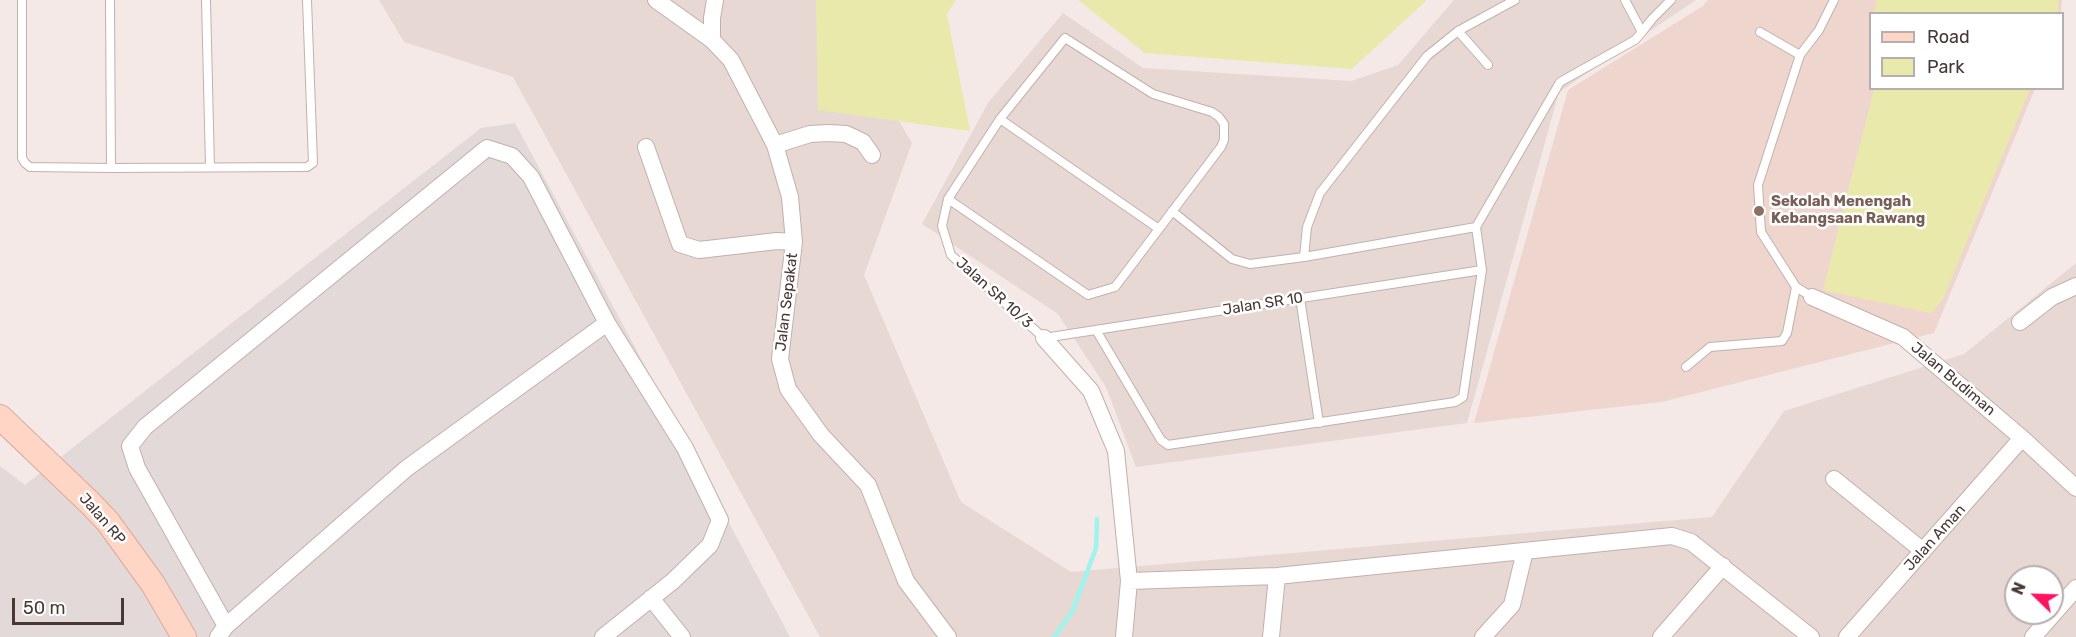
<!DOCTYPE html>
<html>
<head>
<meta charset="utf-8">
<style>
	body { margin:0 }
	#map { position:relative; width:2076px; height:637px; overflow:hidden; background:#f4e9e6; font-family:Rubik,sans-serif }
	canvas { display:block }
	.legend { position:absolute; left:1869px; top:12px; width:195px; height:78px; box-sizing:border-box; background:#fff; border:2px solid #b5afae; margin:0; padding:8px 10px; list-style:none; font-size:18px; color:#473735 }
	.legend li { display:flex; align-items:center; gap:12px; height:30px }
	.legend b { width:30px; border:2px solid #b5afae }
	.north { position:absolute; left:2004px; top:565px; width:60px; height:60px; box-sizing:border-box; background:#fff; border:2px solid #b5afae; border-radius:50%; rotate:293deg; font-size:16px; font-weight:700; line-height:24px; text-align:center; color:#473735 }
	.north::after { content:''; display:block; margin:auto; width:21px; height:27px; background:#ff125f; clip-path:polygon(50% 0,100% 100%,50% 72%,0 100%) }
	.scale { position:absolute; left:12px; top:598px; width:112px; height:27px; box-sizing:border-box; border:3px solid #473735; border-top:0; padding-left:8px; font-size:18px; line-height:21px; white-space:nowrap; color:#473735; -webkit-text-stroke:4px #fff; paint-order:stroke }
</style>
</head>
<body>
<div id="map">
<canvas width="2076" height="637"></canvas>
<ul class="legend">
<li><b style="height:8px;background:#ffd5c5"></b>Road</li>
<li><b style="height:16px;background:#eae9ac"></b>Park</li>
</ul>
<div class="north">N</div>
<div class="scale">50 m</div>
</div>
<script>
const ctx = document.querySelector('canvas').getContext('2d');
ctx.lineJoin = 'round';
function fill(path, color) { ctx.fillStyle = color; ctx.fill(path, 'evenodd'); }
const toPath = rows => new Path2D(rows.map(r => 'M' + r).join(''));
function strokePath(path, color, width, dash) { ctx.strokeStyle = color; ctx.lineWidth = width; ctx.lineCap = dash ? 'butt' : 'round'; ctx.setLineDash(dash || []); ctx.stroke(path); }
function write(font, color, halo, rows, align = 'center') {
  ctx.font = font + ' Rubik,sans-serif'; ctx.lineWidth = 5; ctx.setLineDash([]); ctx.textBaseline = 'middle'; ctx.strokeStyle = halo; ctx.fillStyle = color; for (const [text, x, y, turn = 0] of rows) {
    ctx.save(); ctx.translate(x, y); ctx.rotate((+turn || 0) * Math.PI / 180); ctx.textAlign = isNaN(turn) ? turn : align; if (halo) ctx.strokeText(text, 0, 0); ctx.fillText(text, 0, 0); ctx.restore();
  }
}
const residential = toPath([
	[379,0,827,0,912,143,864,275,961,502,1071,572,1712,517,1784,411,1964,354,2076,263,2076,637,820,637,513,77,404,42],
	[2016,577,2052,577,2052,613,2016,613],
	[1454,0,1696,0,1559,92,1467,423,1136,467,1106,387,1058,314,922,224,988,103,1063,13,1143,68,1351,81,1398,65]
]);
const industrial = toPath([
	[515,123,790,637,0,637,0,466,25,485,481,128]
]);
const education = toPath([
	[1708,0,2062,0,2061,13,1870,14,1870,88,2035,89,1934,333,1662,402,1474,423,1568,90,1703,6]
]);
const green = toPath([
	[816,0,956,0,947,14,970,131,818,110],
	[1078,0,1427,0,1352,69,1145,53],
	[1876,0,2058,0,2058,13,1874,13,1877,1],
	[1874,89,2030,89,1943,299,1931,313,1823,290]
]);
const stream = toPath([
	[1054,637,1072,612,1096,548,1097,519]
]);
const lane = toPath([
	[22,0,22,158,25,163,30,167,111,168,307,167,313,163,307,0],
	[110,0,111,168],
	[206,0,210,167],
	[1458,31,1488,65],
	[1642,32,1652,19,1671,0],
	[1760,32,1800,55],
	[1000,119,1159,229],
	[948,199,1088,295,1115,287,1221,147,1224,140,1224,124,1219,117,1212,112,1153,94,1065,38,1000,119,948,199,942,226,951,255,1044,338,1482,270],
	[1476,227,1560,82,1635,40,1642,32,1625,0],
	[1304,257,1307,227,1320,193,1427,56,1458,31,1515,0],
	[1812,297,1796,287,1761,232,1758,185,1800,55,1819,30,1834,0],
	[1300,298,1319,423],
	[1096,330,1161,440,1168,445,1455,402,1463,397,1482,270,1476,227,1304,257,1250,264,1232,259,1172,211],
	[1686,367,1710,347,1782,341,1787,333,1796,287]
]);
const street = toPath([
	[656,0,712,40,731,60,775,145,790,197,794,242,780,359,788,389,821,435,868,485,906,581,948,637],
	[712,40,712,18,715,0],
	[775,145,810,134,829,133,846,134,863,142,872,155],
	[646,147,680,244,699,250,777,241,794,242],
	[1812,297,1903,337,2022,438,2076,488],
	[2020,322,2052,297,2076,286],
	[1044,338,1091,391,1116,451,1129,581,1124,637],
	[1834,479,1923,551],
	[1129,581,1277,576,1672,536,1691,542,1811,637],
	[651,598,682,637],
	[226,626,407,468,607,323],
	[218,637,226,626,137,468,130,446,145,427,487,148,512,156,531,177,607,323,685,448,720,520,710,545,673,581,603,637],
	[1271,637,1277,576],
	[1483,637,1512,605,1525,551],
	[1661,637,1723,566],
	[1847,637,2022,438],
	[2033,637,2076,588]
]);
const secondary = toPath([
	[0,417,90,503,108,522,153,584,184,637]
]);
const markers = [
	[1759,211,6,"#8d6e63"]
];
const educationNames = [
	["Sekolah Menengah",1771,202],
	["Kebangsaan Rawang",1771,219]
];
const streetNames = [
	["Jalan SR 10/3",994,293,42],
	["Jalan Sepakat",787,302,-83],
	["Jalan SR 10",1263,304,-9],
	["Jalan Budiman",1953,379,40],
	["Jalan RP",102,519,49],
	["Jalan Aman",1935,538,-48]
];
fill(residential, '#e8d8d4');
fill(industrial, '#e3d9d8');
fill(education, '#eed6cf');
fill(green, '#eae9ac');
strokePath(stream, '#9ff4ee', 4.5);
strokePath(lane, '#c3b0ab', 10);
strokePath(street, '#c3b0ab', 18);
strokePath(secondary, '#dda997', 26);
strokePath(lane, '#fff', 8);
strokePath(street, '#fff', 16);
strokePath(secondary, '#ffd5c5', 24);
for (const [x, y, r, color] of markers) { const dot = new Path2D(); dot.arc(x, y, r, 0, 2 * Math.PI); ctx.fillStyle = color; ctx.fill(dot); strokePath(dot, '#fff', 2); }
write('bold 15px', '#785e54', '#fff', educationNames, 'left');
write('15px', '#473735', '#fff', streetNames);
</script>
</body>
</html>
